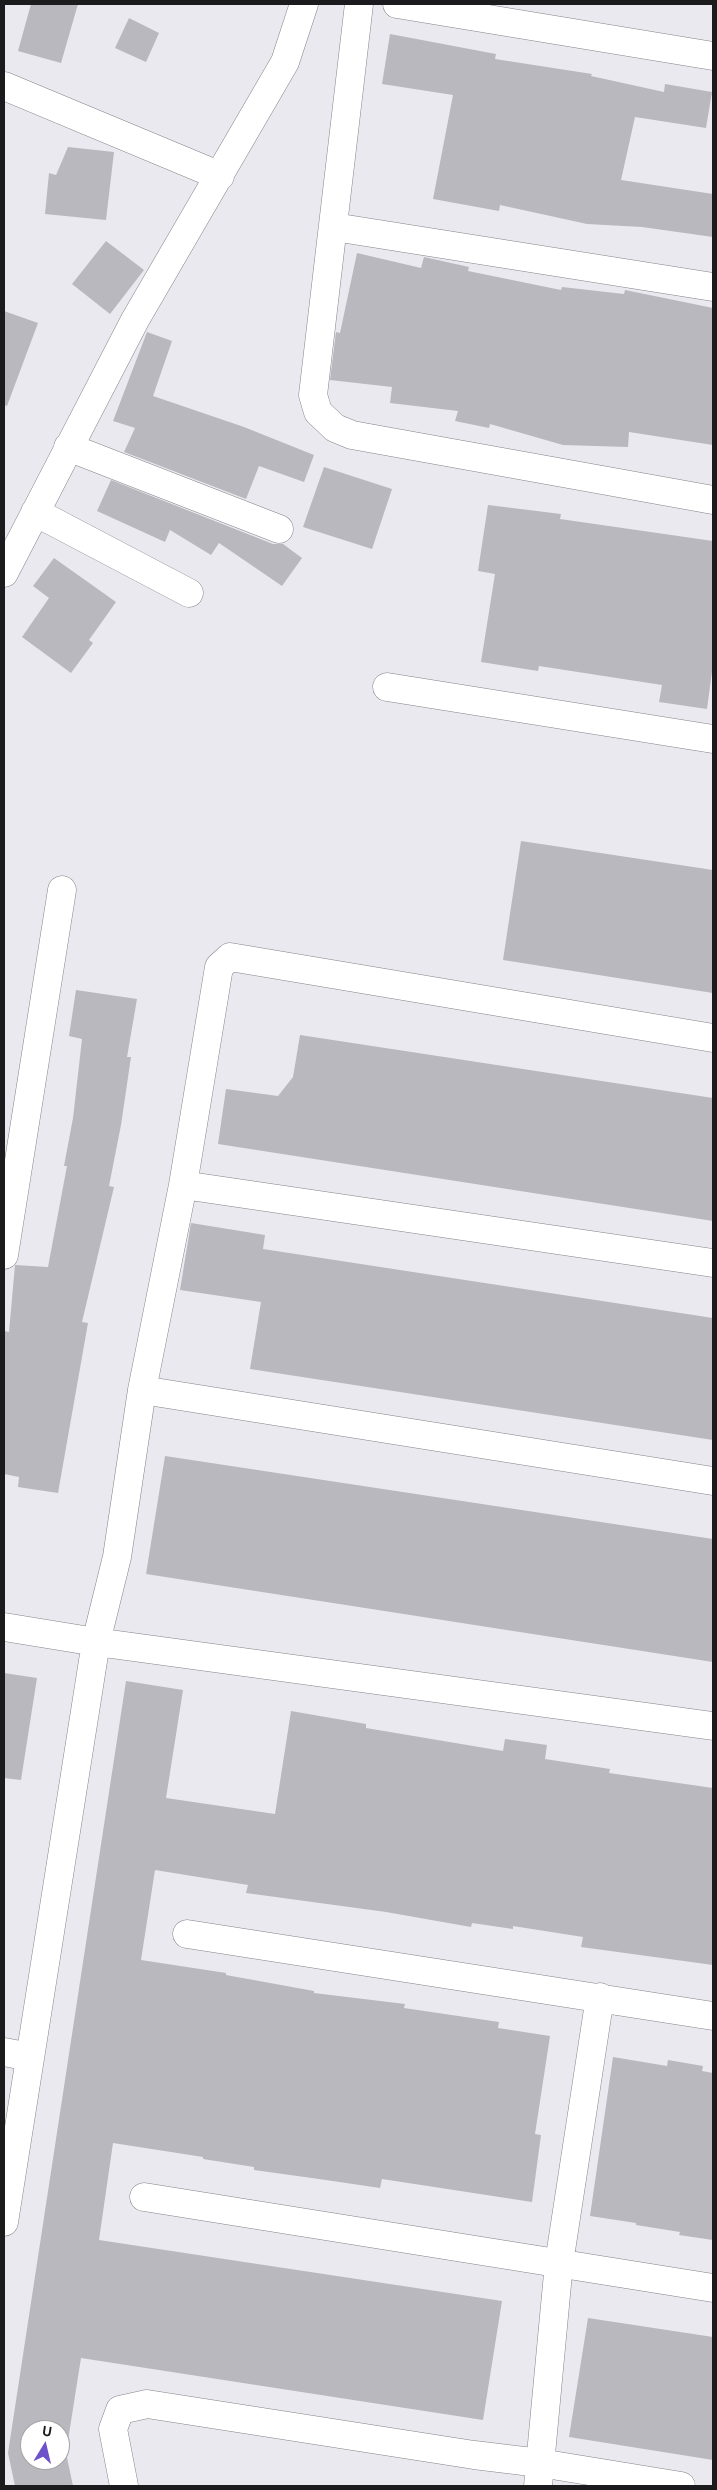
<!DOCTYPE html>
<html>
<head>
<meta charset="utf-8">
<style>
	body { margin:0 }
	#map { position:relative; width:717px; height:2490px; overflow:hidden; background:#eae9ef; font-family:Ubuntu,sans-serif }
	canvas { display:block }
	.frame { position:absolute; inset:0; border:5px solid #1b1b1d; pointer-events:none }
	.north { position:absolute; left:20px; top:2420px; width:50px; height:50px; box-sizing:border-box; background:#fff; border:1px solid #a4a4a5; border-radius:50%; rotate:9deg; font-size:14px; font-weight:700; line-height:20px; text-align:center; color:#1b1b1d }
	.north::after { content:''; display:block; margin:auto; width:18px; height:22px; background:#6d52cc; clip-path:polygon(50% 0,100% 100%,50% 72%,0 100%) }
</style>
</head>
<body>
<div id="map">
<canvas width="717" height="2490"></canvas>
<div class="frame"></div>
<div class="north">U</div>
</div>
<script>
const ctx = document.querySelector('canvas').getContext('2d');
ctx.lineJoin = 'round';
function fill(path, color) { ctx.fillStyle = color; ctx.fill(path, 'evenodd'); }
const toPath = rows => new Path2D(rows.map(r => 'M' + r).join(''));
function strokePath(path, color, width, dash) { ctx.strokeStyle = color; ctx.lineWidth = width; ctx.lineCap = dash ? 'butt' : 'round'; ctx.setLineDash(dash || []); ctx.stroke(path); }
const building = toPath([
	[31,4,78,4,61,63,18,51],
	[129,18,159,33,146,62,115,48],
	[390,34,496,54,495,59,592,74,591,76,664,92,665,84,712,92,706,128,635,117,621,180,713,194,713,237,642,227,587,224,500,205,499,211,433,199,453,95,382,84],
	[68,147,114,152,106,220,45,214,49,173,56,175],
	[106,241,144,270,110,314,72,284],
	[357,253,421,268,424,257,469,267,468,271,561,290,562,287,624,294,625,290,713,308,713,445,629,432,628,447,563,445,490,424,489,428,455,421,458,411,390,403,392,387,330,380,336,332,340,333],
	[4,311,38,323,7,406,4,405],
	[147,332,172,341,153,396,244,427,314,455,304,482,259,466,246,499,124,452,135,428,113,421],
	[324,467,392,489,372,549,303,527],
	[111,480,273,544,283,544,302,558,282,586,219,543,211,555,170,530,165,542,97,511],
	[488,505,561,514,560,519,713,541,713,664,707,709,659,702,662,685,539,666,538,671,481,662,495,574,478,571],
	[54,558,116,602,89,640,93,643,71,673,22,637,49,598,33,586],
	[521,841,713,870,713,993,503,960],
	[76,990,137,999,127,1057,131,1057,121,1125,109,1186,114,1187,82,1322,88,1323,58,1493,18,1487,19,1477,4,1474,4,1331,9,1332,15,1265,48,1267,67,1166,64,1166,73,1118,82,1039,69,1036],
	[300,1035,713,1098,713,1221,218,1144,226,1089,278,1096,293,1077],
	[191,1223,265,1235,263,1249,713,1318,713,1440,250,1369,261,1302,180,1290],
	[165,1456,713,1539,713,1662,146,1574],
	[4,1673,37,1678,21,1780,4,1778],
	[126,1681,183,1690,166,1798,275,1814,291,1711,366,1724,366,1728,503,1751,505,1739,547,1745,545,1759,610,1769,609,1773,713,1788,713,1965,581,1947,583,1937,513,1926,513,1929,472,1923,471,1927,386,1912,246,1893,248,1885,155,1870,141,1960,226,1973,226,1975,314,1991,314,1993,405,2004,404,2008,499,2022,498,2028,550,2036,535,2134,541,2135,532,2202,382,2179,380,2188,319,2179,254,2170,254,2167,203,2159,203,2157,113,2143,99,2240,502,2301,483,2420,81,2358,66,2453,73,2486,15,2486,8,2453],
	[30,2430,60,2430,60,2460,30,2460],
	[613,2057,667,2066,668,2060,703,2066,702,2071,713,2073,713,2240,679,2235,680,2232,636,2225,636,2223,590,2216],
	[588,2318,713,2337,713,2460,569,2437]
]);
const minor = toPath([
	[359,4,313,395,318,412,335,428,352,435,713,500],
	[397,4,713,56],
	[4,86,220,176],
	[334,227,713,287],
	[68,447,279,529],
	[35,512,189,593],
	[4,573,135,320,285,62,304,4],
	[387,687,713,739],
	[183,1185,713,1263],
	[4,1255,62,890],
	[142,1390,713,1481],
	[4,1627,96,1642,713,1726],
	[187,1934,713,2016],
	[4,2052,30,2057],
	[144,2197,713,2288],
	[4,2222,96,1642,117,1557,142,1390,183,1185,219,967,230,957,713,1038],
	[124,2486,113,2429,120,2410,147,2404,474,2455,540,2463,681,2486],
	[538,2486,559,2263,600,1997]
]);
fill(building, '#b8b8be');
strokePath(minor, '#848489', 29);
strokePath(minor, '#fff', 28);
</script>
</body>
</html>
